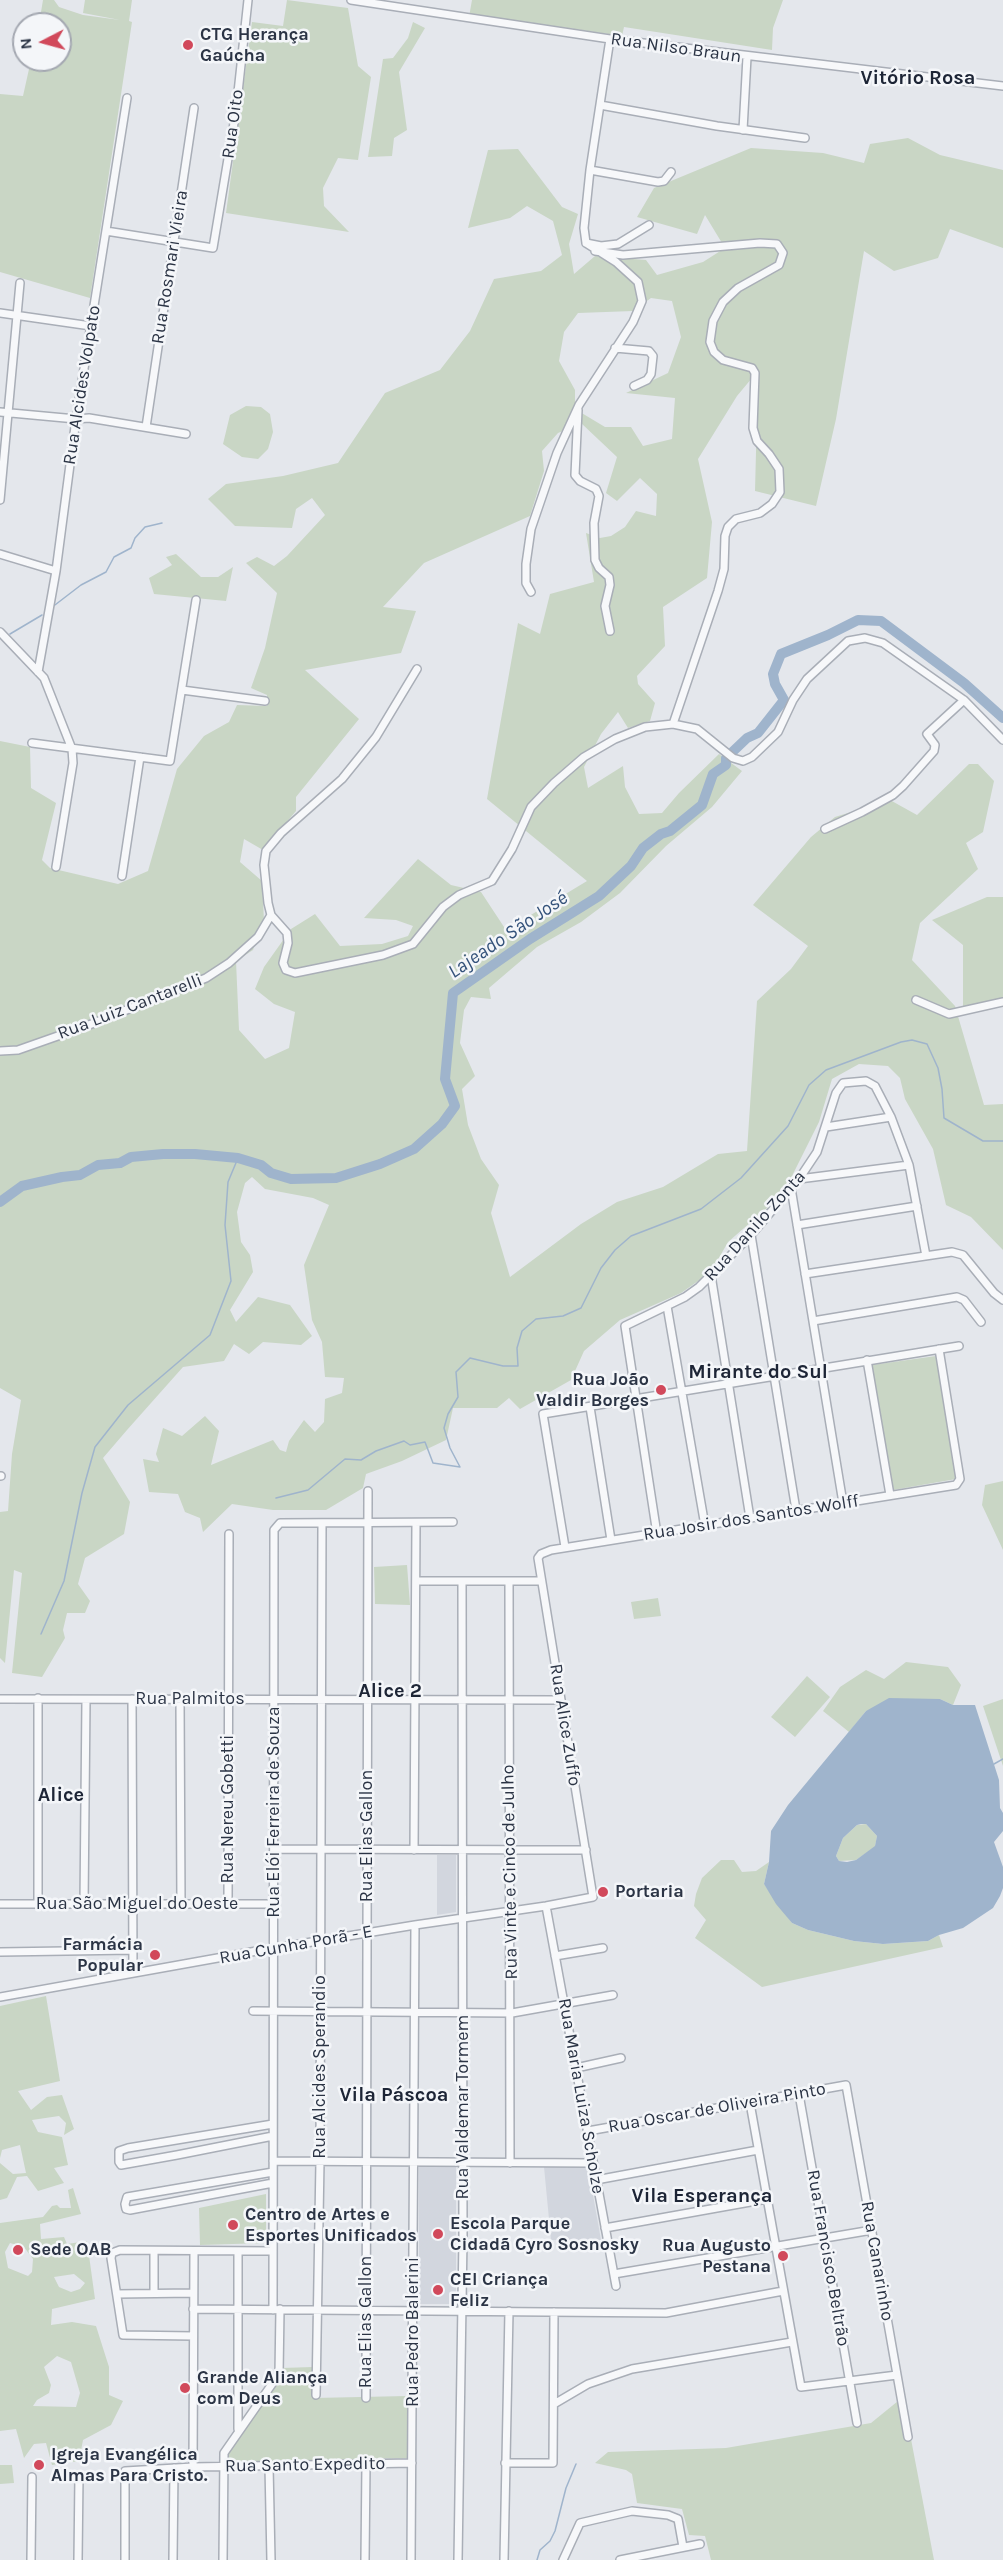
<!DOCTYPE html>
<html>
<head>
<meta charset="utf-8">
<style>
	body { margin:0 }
	#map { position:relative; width:1003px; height:2560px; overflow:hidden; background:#e4e7ec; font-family:Karla,sans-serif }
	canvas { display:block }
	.north { position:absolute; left:12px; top:12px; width:60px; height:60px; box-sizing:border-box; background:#f4f6f9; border:2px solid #a4a8b1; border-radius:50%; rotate:264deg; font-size:16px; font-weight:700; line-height:24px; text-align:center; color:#2b3445 }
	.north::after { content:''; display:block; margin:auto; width:21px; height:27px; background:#d1495b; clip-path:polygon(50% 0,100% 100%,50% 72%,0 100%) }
</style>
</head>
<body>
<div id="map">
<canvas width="1003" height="2560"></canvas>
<div class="north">N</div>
</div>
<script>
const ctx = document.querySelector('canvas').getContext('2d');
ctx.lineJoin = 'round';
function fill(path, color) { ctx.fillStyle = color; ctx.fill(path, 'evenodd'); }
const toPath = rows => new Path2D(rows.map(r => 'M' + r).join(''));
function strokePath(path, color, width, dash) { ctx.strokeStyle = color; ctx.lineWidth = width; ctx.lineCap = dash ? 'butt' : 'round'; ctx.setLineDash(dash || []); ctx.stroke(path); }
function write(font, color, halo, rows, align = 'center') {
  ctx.font = font + ' Karla,sans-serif'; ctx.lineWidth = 5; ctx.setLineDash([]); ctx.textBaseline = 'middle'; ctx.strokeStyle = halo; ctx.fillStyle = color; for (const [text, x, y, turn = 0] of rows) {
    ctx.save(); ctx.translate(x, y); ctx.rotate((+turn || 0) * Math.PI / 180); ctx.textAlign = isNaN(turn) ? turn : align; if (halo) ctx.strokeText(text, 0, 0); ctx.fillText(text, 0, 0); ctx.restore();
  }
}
const built = toPath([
	[437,1855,456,1855,456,1912,437,1915],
	[419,2165,456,2165,456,2304,419,2304],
	[544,2167,588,2167,601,2240,551,2240]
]);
const green = toPath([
	[43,0,54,0,59,7,83,15,120,20,83,13,85,0,132,0,129,21,132,22,90,298,0,272,0,94,23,96,31,60,60,60,60,56,63,56,62,64,64,55,60,54,60,24,39,24],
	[287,0,348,8,358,66,371,77,358,160,338,158,323,188,324,206,349,232,226,213,252,22,283,26],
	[472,0,783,0,773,28,772,50,624,27,622,36,520,21,469,17],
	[413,22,425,28,399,72,407,130,394,138,392,156,368,157,383,59,393,58,408,38],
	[908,138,940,155,1003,170,1003,248,950,229,938,258,894,271,864,251,836,419,816,506,755,491,757,413,752,378,737,396,698,459,712,522,707,578,663,607,665,646,637,676,638,684,655,703,650,721,628,728,618,712,601,734,584,767,588,788,623,766,625,787,639,814,662,813,679,793,719,754,742,771,712,807,666,846,620,893,581,922,537,947,489,988,491,999,471,997,464,1010,460,1043,475,1076,462,1089,468,1125,481,1159,499,1185,491,1213,510,1277,581,1224,617,1202,663,1187,718,1154,747,1151,757,1001,791,969,808,946,753,905,811,837,835,817,890,800,917,815,969,764,978,764,994,781,983,832,966,843,978,869,920,923,912,960,955,1006,984,1105,1003,1104,1003,1250,971,1217,946,1205,933,1149,905,1099,900,1078,888,1066,859,1064,832,1079,819,1122,791,1178,775,1201,728,1242,711,1272,681,1293,620,1320,584,1351,571,1380,520,1409,509,1398,497,1408,453,1408,446,1440,402,1461,366,1474,363,1488,326,1510,273,1510,232,1504,203,1532,200,1518,185,1512,178,1494,149,1492,143,1459,159,1462,156,1454,163,1428,182,1436,205,1416,219,1431,211,1465,273,1440,280,1450,286,1452,289,1441,304,1420,315,1432,324,1422,325,1399,342,1393,344,1378,325,1377,322,1342,312,1320,304,1265,329,1205,313,1198,265,1189,252,1177,245,1183,237,1212,241,1242,250,1255,253,1272,230,1310,236,1322,258,1297,290,1305,312,1336,301,1345,263,1342,249,1354,234,1344,224,1361,183,1367,127,1430,103,1458,130,1502,124,1534,85,1558,78,1584,90,1601,85,1613,67,1613,63,1630,65,1638,42,1677,12,1673,22,1573,14,1570,5,1663,0,1658,0,1512,8,1511,12,1454,21,1400,0,1388,0,741,30,747,31,788,56,803,42,860,50,868,118,884,148,871,177,769,204,736,229,722,237,705,267,706,267,695,251,688,265,648,277,593,246,563,257,557,274,566,287,556,325,515,312,498,296,509,292,528,235,526,208,499,226,484,283,476,338,463,385,393,440,370,470,331,494,279,541,271,562,255,553,221,527,206,510,218,468,228,488,150,518,149,562,207,578,214,569,244,574,274,595,256,646,260,657,275,703,262,725,248,705,215,697,234,637,217,654,188,751,148,823,153,864,163,870,144],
	[651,298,672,301,681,337,668,373,626,393,675,398,672,439,643,446,631,427,605,427,575,409,575,390,559,361,564,332,578,313,633,311],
	[581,423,617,457,606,493,617,501,640,478,657,494,656,516,636,511,625,527,611,536,600,538,586,533,594,582,550,594,540,634,518,623,487,799,587,881,506,930,481,892,451,885,418,859,364,918,396,920,413,926,408,936,382,944,340,946,315,914,291,929,264,967,255,989,274,1004,295,1012,289,1048,265,1059,239,1030,236,961,253,950,264,921,262,881,240,862,244,839,263,850,296,811,296,797,359,719,305,670,401,653,416,611,383,607,424,563,530,516,544,471,542,451,558,433],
	[246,406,261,407,270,414,273,432,268,449,258,459,242,457,223,444,230,415],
	[176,554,201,577,218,577,233,567,226,601,154,594,149,578,172,565,166,557],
	[987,897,1003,897,1003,1005,989,1010,963,1013,963,945,932,920],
	[936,1356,956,1479,893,1490,872,1365],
	[1003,1481,1003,1550,982,1505,985,1485],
	[407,1565,410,1605,375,1604,374,1567],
	[658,1598,661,1616,634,1619,631,1602],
	[906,1662,948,1667,961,1685,953,1705,940,1699,866,1711,849,1732,823,1711,840,1687,866,1670,884,1679],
	[807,1676,830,1697,795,1737,771,1717],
	[1003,1699,1003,1766,983,1706],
	[866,1824,877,1836,875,1847,856,1860,839,1861,836,1856,843,1838,857,1825],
	[721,1860,734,1860,742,1872,756,1871,769,1862,764,1884,792,1923,808,1930,854,1941,883,1944,928,1941,939,1935,943,1947,762,1987,695,1938,706,1920,694,1906,696,1894,702,1878],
	[46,1996,60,2081,18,2091,31,2110,47,2097,62,2095,74,2129,64,2135,66,2123,59,2116,32,2120,38,2132,62,2137,68,2165,54,2168,64,2183,38,2191,27,2176,17,2177,7,2198,0,2200,0,2163,13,2174,26,2173,20,2145,2,2150,0,2158,0,2006],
	[73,2188,81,2214,40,2224,41,2239,64,2237,67,2244,87,2241,95,2299,52,2309,51,2325,72,2322,96,2326,109,2367,109,2395,123,2401,111,2425,83,2440,79,2461,52,2465,46,2443,34,2444,24,2458,16,2429,0,2431,0,2223,43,2217,52,2206,57,2205,60,2208,71,2208,68,2190],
	[10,2243,24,2247,33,2259,32,2272,28,2276,8,2268,5,2252],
	[74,2274,85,2283,80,2289,71,2292,59,2287,54,2277],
	[57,2356,71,2362,80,2393,76,2407,33,2406,37,2400,49,2393,51,2385,44,2367],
	[266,2194,266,2243,200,2245,199,2208],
	[313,2367,314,2398,407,2396,409,2458,226,2462,225,2458,282,2372,282,2368],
	[903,2397,934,2560,711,2560,705,2536,689,2535,682,2509,637,2503,632,2474,626,2470,595,2463,608,2452,726,2448,871,2423],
	[0,2465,12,2465,14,2483,0,2484]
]);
const water = toPath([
	[889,1698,940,1699,953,1705,975,1705,999,1780,1000,1808,1003,1813,1003,1831,994,1842,1003,1867,1003,1888,1000,1896,993,1908,963,1928,939,1935,928,1941,883,1944,854,1941,808,1930,792,1923,776,1904,764,1884,769,1862,771,1831,788,1805,866,1711],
	[861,1824,866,1824,877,1836,875,1846,856,1860,847,1862,839,1861,836,1856,843,1838,857,1825]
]);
const stream = toPath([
	[51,608,81,585,106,572,114,557,131,548,135,538,145,527,162,523],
	[10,634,42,615],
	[276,1498,308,1490,345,1459,361,1460,376,1451,404,1441,410,1445,425,1442,433,1463,460,1467,450,1448,444,1428,448,1414,458,1397,456,1372,470,1358,503,1366,518,1366,517,1348,522,1331,536,1319,563,1316,581,1308,601,1268,615,1250,631,1236,701,1209,741,1178,788,1126,809,1085,826,1070,901,1042,912,1040,927,1044,938,1068,942,1089,944,1118,983,1141,1003,1141],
	[41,1634,64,1581,82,1493,95,1447,128,1405,210,1335,231,1281,225,1225,228,1182,238,1158],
	[994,1764,1003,1759],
	[537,2560,540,2550,550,2541,555,2531,566,2488,576,2464]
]);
const river = toPath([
	[0,1202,22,1186,62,1177,80,1175,98,1165,120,1163,131,1157,163,1154,195,1154,238,1158,261,1165,271,1173,291,1179,336,1178,380,1164,414,1149,442,1124,455,1106,445,1079,453,993,530,939,599,896,631,866,643,848,661,834,670,831,702,805,713,774,726,765,726,758,747,738,758,733,784,700,775,684,773,674,781,654,828,635,858,620,881,621,964,683,1003,718]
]);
const minor = toPath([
	[351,0,610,39,1003,86],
	[600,105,717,126,805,138],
	[743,130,747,57],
	[590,170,658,182,664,181,671,172],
	[106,231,213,248,236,111,248,0],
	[586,243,601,246,618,244,649,225],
	[595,251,623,255,760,243,777,244,783,253,779,265,738,288,723,302,713,321,710,342,714,352,723,360,752,368,755,373,753,428,757,441,769,454,779,469,780,492,772,504,760,513,736,519,728,527,725,536,724,569,718,591,673,724],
	[0,313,91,326],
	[615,348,649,351,653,356,651,374,647,380,634,386],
	[578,410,575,475,580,481,596,489,599,496,594,523,595,560,599,568,609,577,610,585,605,606,610,631],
	[0,412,76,419,89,418,186,434],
	[146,427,194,108],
	[0,500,20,283],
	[0,554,56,571],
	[531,592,526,583,526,564,531,529,557,453,579,405,633,322,642,301,638,282,616,262,586,243,584,228,590,170,610,39],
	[0,632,44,678,72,749,73,763,56,867],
	[417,669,376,737,342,779,281,833,266,851,264,865,268,903,271,915,287,933,288,943,283,963,286,970,295,973,383,955,413,944,443,907,459,895,492,881,512,849,531,807,554,783,584,757,615,739,645,727,673,724,697,729,733,758,743,761,752,757,778,732,793,700,807,679,848,641,865,638,883,643,964,700,1003,740],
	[38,672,56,571,76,419,127,98],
	[182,690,265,701],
	[32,743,170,761,196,600],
	[825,829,862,812,893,795,903,786,934,751,935,745,927,734,964,700],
	[122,876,140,757],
	[916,1000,949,1014,1003,1002],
	[0,1051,18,1050,89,1025,206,978,229,963,258,937,271,915],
	[826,1127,891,1117],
	[799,1179,909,1165],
	[791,1188,843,1503],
	[797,1225,917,1206],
	[751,1235,796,1510],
	[805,1274,952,1252,963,1255,994,1293,1003,1300],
	[711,1275,750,1518],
	[667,1306,705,1526],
	[813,1321,957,1297,964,1300,981,1322],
	[867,1360,890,1495],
	[590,1407,611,1540],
	[0,1476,1,1476],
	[657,1534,625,1326,685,1297,699,1287,751,1235,799,1179,817,1152,836,1093,843,1083,866,1081,875,1086,891,1117,909,1165,926,1256],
	[565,1547,543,1414,959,1346],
	[416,1581,540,1581],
	[509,1582,510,2163],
	[0,1699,560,1700],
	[132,1699,133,1973],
	[180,1700,181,1905],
	[274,1849,586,1850],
	[414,1850,416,1523],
	[0,1904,274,1904],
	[84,1904,86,1700],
	[228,1904,229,1534],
	[38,1905,38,1698],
	[546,1906,616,2286],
	[0,1952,133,1950],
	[555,1956,603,1948],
	[0,1997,251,1952,415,1925,546,1906,593,1897,538,1558,541,1554,551,1550,956,1485,960,1479,939,1349],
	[253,2011,512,2013,613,1995],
	[576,2068,621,2058],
	[799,2094,857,2423],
	[750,2103,801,2387,897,2375],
	[588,2131,846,2085,908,2437],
	[273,2136,177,2155,121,2165,119,2162,119,2151,128,2148,273,2124],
	[273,2161,593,2163],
	[596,2180,758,2150],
	[273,2183,130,2210,126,2209,125,2204,127,2197,273,2172],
	[605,2228,767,2199],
	[238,2251,238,2429],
	[154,2252,154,2292],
	[614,2274,872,2230],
	[117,2294,193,2293],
	[193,2309,666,2313,783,2291],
	[273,2310,274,1530,280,1523,453,1522],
	[193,2336,123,2335,111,2258,112,2253,120,2250,273,2251],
	[316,2395,320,2161,322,1523],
	[366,2398,368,1491],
	[554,2404,588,2384,632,2369,792,2342],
	[505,2463,553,2463,554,2312],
	[269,2466,271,2560],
	[193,2467,194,2251],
	[31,2560,32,2477],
	[78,2560,79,2476],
	[125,2560,125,2471,193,2467,412,2463],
	[173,2560,174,2468],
	[223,2560,224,2453,279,2374,280,2309],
	[365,2560,366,2464],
	[411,2560,415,1925],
	[458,2560,463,2238,462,1582],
	[504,2560,509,2311],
	[563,2560,580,2523,632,2511,668,2515,678,2519,683,2547],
	[620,2560,700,2544]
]);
const markers = [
	[188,45,6,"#d1495b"],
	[661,1390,6,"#d1495b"],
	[603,1892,6,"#d1495b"],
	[155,1955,6,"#d1495b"],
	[233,2225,6,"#d1495b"],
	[438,2234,6,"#d1495b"],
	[18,2250,6,"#d1495b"],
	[783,2256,6,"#d1495b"],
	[438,2290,6,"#d1495b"],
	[185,2388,6,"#d1495b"],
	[39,2465,6,"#d1495b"]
];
const poiNames = [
	["CTG Herança",200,35],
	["Gaúcha",200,56],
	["Rua João",649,1380,"right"],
	["Valdir Borges",649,1401,"right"],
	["Portaria",615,1892],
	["Farmácia",143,1945,"right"],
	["Popular",143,1966,"right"],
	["Centro de Artes e",245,2215],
	["Esportes Unificados",245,2236],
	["Escola Parque",450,2224],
	["Cidadã Cyro Sosnosky",450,2245],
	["Rua Augusto",771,2246,"right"],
	["Pestana",771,2267,"right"],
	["Sede OAB",30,2250],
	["CEI Criança",450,2280],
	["Feliz",450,2301],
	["Grande Aliança",197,2378],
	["com Deus",197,2399],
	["Igreja Evangélica",51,2455],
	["Almas Para Cristo.",51,2476]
];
const streetNames = [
	["Rua Nilso Braun",676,48,8],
	["Rua Oito",233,124,-82],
	["Rua Rosmari Vieira",170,267,-81],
	["Rua Alcides Volpato",82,385,-81],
	["Rua Luiz Cantarelli",130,1007,-21],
	["Rua Danilo Zonta",755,1226,-48],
	["Rua Josir dos Santos Wolff",751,1518,-9],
	["Rua Palmitos",190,1699],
	["Rua Alice Zuffo",565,1725,81],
	["Rua Nereu Gobetti",228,1809,-90],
	["Rua Elói Ferreira de Souza",274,1812,-90],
	["Rua Elias Gallon",367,1836,-90],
	["Rua Vinte e Cinco de Julho",510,1872,-91],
	["Rua São Miguel do Oeste",137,1904],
	["Rua Cunha Porã - E",296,1945,-10],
	["Rua Alcides Sperandio",320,2067,-90],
	["Rua Maria Luiza Scholze",581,2096,80],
	["Rua Valdemar Tormem",463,2107,-90],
	["Rua Oscar de Oliveira Pinto",717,2108,-10],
	["Rua Francisco Beltrão",828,2258,80],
	["Rua Canarinho",877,2261,80],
	["Rua Elias Gallon",366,2322,-90],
	["Rua Pedro Balerini",413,2332,-90],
	["Rua Santo Expedito",305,2465,-1]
];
const neighbourhoodNames = [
	["Vitório Rosa",918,78],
	["Mirante do Sul",758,1372],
	["Alice 2",390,1691],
	["Alice",61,1795],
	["Vila Páscoa",394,2095],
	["Vila Esperança",702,2196]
];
const waterNames = [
	["Lajeado São José",508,935,-34]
];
fill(built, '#d2d6de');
fill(green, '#c9d6c5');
fill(water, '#9fb4cc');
strokePath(stream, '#9fb4cc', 1.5);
strokePath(river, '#9fb4cc', 10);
strokePath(minor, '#a9aeb7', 10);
strokePath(minor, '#f7f8fa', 7);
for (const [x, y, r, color] of markers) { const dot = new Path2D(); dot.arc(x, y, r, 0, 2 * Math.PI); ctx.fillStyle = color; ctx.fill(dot); strokePath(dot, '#f4f6f9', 2); }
write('bold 18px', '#2b3445', '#f4f6f9', poiNames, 'left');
write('18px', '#2b3445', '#f4f6f9', streetNames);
write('bold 20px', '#1d2536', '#f4f6f9', neighbourhoodNames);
write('italic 20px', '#34527a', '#f4f6f9', waterNames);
</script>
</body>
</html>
